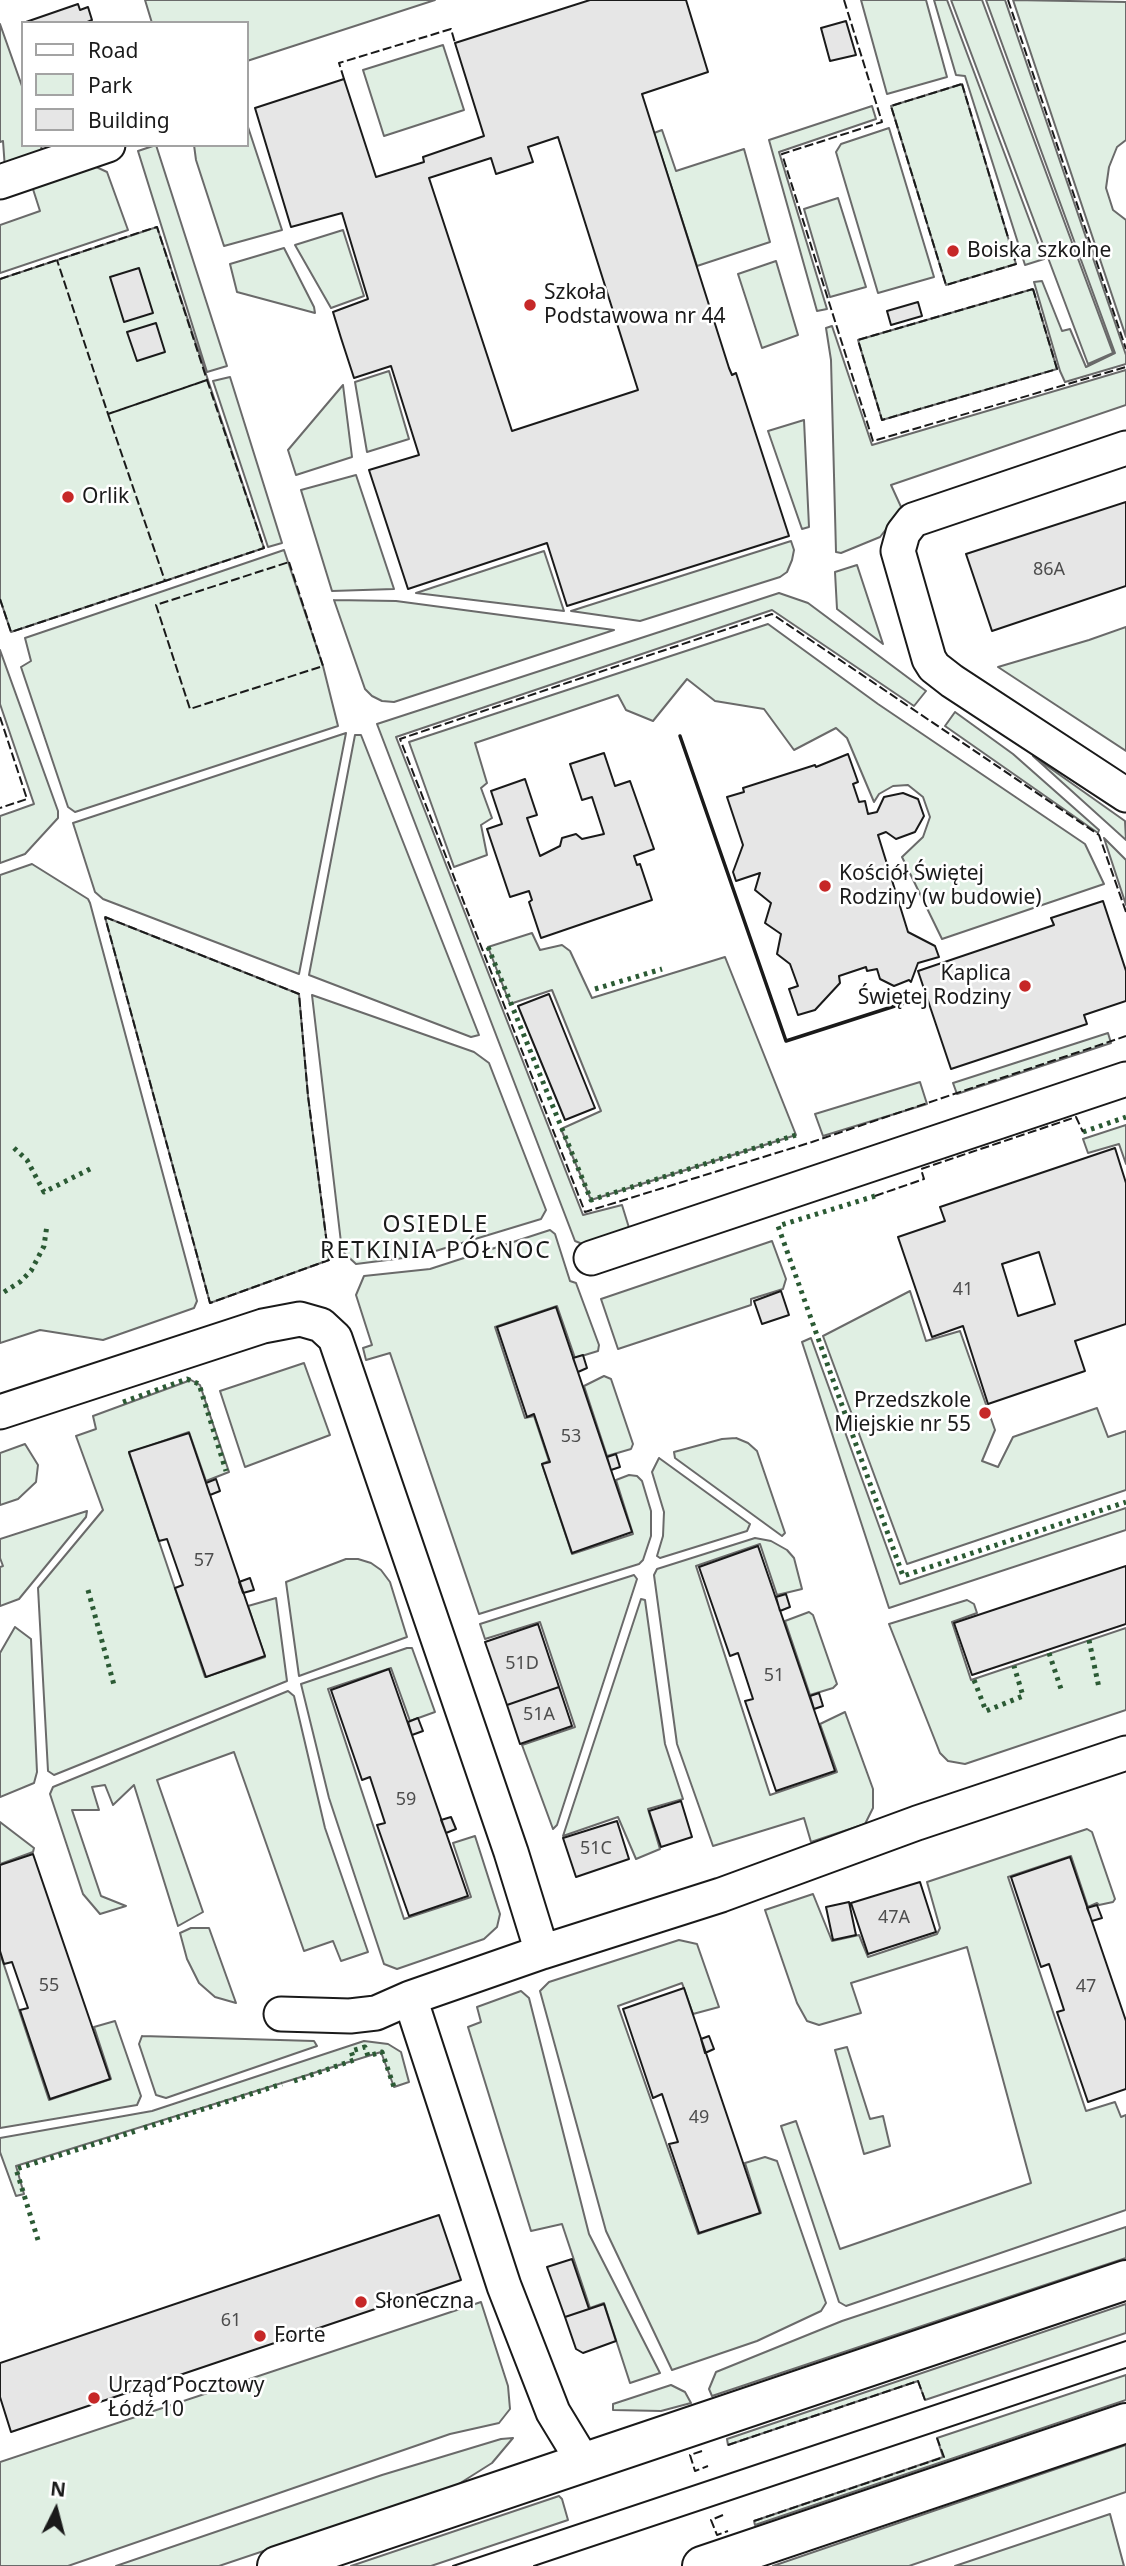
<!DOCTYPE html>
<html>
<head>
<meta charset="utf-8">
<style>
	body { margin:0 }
	#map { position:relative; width:1126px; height:2566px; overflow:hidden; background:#fff; font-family:"Noto Sans",sans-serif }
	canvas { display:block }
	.legend { position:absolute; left:21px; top:21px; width:228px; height:126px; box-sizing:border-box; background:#fff; border:2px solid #a3a3a3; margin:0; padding:9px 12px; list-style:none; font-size:21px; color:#1a1a1a }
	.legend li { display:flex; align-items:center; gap:14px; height:35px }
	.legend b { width:35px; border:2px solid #a3a3a3 }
	.north { position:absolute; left:21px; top:2475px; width:70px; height:70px; -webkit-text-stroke:5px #fff; paint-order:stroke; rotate:6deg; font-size:19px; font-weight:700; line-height:28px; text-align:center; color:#1a1a1a }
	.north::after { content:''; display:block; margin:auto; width:24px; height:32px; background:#1a1a1a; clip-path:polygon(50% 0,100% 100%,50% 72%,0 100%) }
</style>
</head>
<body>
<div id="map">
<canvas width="1126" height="2566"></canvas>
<ul class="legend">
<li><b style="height:9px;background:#fff"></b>Road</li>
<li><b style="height:19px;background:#e0efe3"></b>Park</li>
<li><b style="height:19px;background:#e6e6e6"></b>Building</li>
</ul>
<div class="north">N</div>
</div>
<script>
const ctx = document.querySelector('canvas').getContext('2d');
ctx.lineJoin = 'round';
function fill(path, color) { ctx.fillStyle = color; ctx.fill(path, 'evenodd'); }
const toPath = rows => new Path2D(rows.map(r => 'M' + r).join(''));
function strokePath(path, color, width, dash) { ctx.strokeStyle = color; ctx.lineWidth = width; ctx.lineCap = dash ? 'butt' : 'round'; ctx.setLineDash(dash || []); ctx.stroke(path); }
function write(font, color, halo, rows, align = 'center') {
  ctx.font = font + ' "Noto Sans",sans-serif'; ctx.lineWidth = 5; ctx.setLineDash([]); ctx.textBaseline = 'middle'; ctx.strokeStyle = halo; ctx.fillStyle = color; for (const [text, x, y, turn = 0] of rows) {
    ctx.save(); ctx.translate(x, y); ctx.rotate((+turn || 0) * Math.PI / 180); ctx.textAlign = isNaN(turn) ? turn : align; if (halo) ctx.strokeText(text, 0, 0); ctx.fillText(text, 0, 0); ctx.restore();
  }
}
const green = toPath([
	[145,0,435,0,247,61,247,23,152,23,145,0],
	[861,0,926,0,947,77,887,94,861,0],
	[934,0,947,0,1044,259,1025,265,965,76,956,75,934,0],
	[951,0,982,0,1113,353,1088,364,951,0],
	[986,0,1005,0,1126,355,1126,364,1065,382,1060,371,1034,282,1042,281,1062,331,1070,329,1086,367,1115,353,986,0],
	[1013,0,1126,2,1126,140,1117,147,1109,167,1106,188,1113,210,1126,220,1126,337,1013,0],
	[0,24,23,89,23,145,42,145,39,158,5,169,3,141,0,142,0,24],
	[443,45,464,110,384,136,363,70,443,45],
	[962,84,1016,264,946,285,891,106,962,84],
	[872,106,876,119,779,152,827,309,817,311,769,140,872,106],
	[247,124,282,230,224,246,196,160,194,145,247,145,247,124],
	[889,128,934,277,878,293,836,152,841,144,889,128],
	[662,130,676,171,744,149,770,242,697,266,654,133,662,130],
	[156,145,227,366,207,372,138,151,156,145],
	[92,165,107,172,128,230,0,273,0,225,40,211,32,186,92,165],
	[838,198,866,287,830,297,804,209,838,198],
	[157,227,264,548,11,632,0,599,0,279,157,227],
	[343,230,364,296,331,308,295,245,343,230],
	[284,248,314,307,315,313,237,292,230,264,284,248],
	[776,261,798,335,762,348,738,274,776,261],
	[1033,289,1057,369,882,420,858,340,1033,289],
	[832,326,872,445,1126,370,1126,405,891,485,902,509,880,537,841,553,836,552,831,360,826,328,832,326],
	[389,371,409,439,367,452,355,382,389,371],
	[230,377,282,543,268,547,213,381,230,377],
	[343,385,352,457,296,475,288,450,343,385],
	[804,420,809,527,802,529,768,431,804,420],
	[356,475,394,589,332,591,301,490,356,475],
	[791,541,794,550,792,560,787,572,780,577,640,621,571,611,791,541],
	[284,550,323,666,338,726,75,812,68,807,21,667,31,661,25,638,284,550],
	[544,551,564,611,416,593,544,551],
	[857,565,883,644,837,609,835,572,857,565],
	[779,593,808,603,926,691,914,706,772,610,396,737,583,1215,622,1205,630,1231,585,1245,575,1241,377,724,779,593],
	[334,600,396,601,614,630,394,702,382,701,372,696,365,689,334,600],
	[768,624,878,704,1085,844,1104,884,942,939,902,857,923,837,930,817,923,797,908,785,893,786,879,794,874,802,847,738,836,728,794,750,764,709,715,701,687,679,653,721,626,710,618,695,475,743,487,783,481,788,492,818,481,825,487,855,454,867,409,742,768,624],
	[1126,627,1126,751,998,667,1089,640,1126,627],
	[0,650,58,811,58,818,25,854,0,863,0,816,34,804,0,704,0,650],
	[955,712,1013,754,1099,830,1098,833,945,726,955,712],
	[346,733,299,974,103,899,95,892,73,823,346,733],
	[355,735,361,735,479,1035,471,1037,309,975,355,735],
	[1033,756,1125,821,1126,840,1033,756],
	[1104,838,1126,860,1126,905,1104,838],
	[32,864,88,899,90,903,197,1301,194,1308,103,1340,40,1330,0,1343,0,875,32,864],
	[105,917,299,994,308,1096,329,1260,210,1303,105,917],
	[532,933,540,950,562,945,570,951,592,998,725,957,796,1135,591,1200,561,1129,601,1111,552,990,510,1004,488,947,532,933],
	[312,995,474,1052,489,1063,546,1210,541,1219,419,1256,356,1264,342,1251,312,995],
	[1108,1033,1111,1043,957,1094,953,1083,1108,1033],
	[920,1082,927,1104,823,1136,815,1114,920,1082],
	[1126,1125,1126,1164,1119,1144,1088,1153,1083,1139,1126,1125],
	[550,1230,555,1234,570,1281,576,1283,599,1345,598,1351,575,1358,557,1306,495,1327,525,1418,534,1416,549,1461,542,1464,572,1554,633,1534,616,1480,629,1475,637,1476,642,1481,651,1511,651,1536,643,1560,639,1564,479,1614,390,1353,366,1360,363,1348,372,1345,356,1295,364,1276,430,1269,550,1230],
	[772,1241,786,1279,783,1289,751,1299,751,1305,618,1349,601,1299,772,1241],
	[910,1291,926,1341,960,1331,995,1430,982,1461,998,1467,1013,1437,1097,1408,1108,1437,1126,1431,1126,1490,907,1564,823,1336,910,1291],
	[811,1338,900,1584,1126,1508,1126,1530,889,1608,802,1342,811,1338],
	[304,1363,330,1435,245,1467,220,1391,304,1363],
	[604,1376,611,1379,633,1444,631,1449,607,1456,584,1386,604,1376],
	[191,1380,200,1385,229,1472,206,1481,189,1432,129,1453,205,1677,265,1657,248,1606,276,1598,287,1681,54,1775,48,1771,38,1588,103,1510,76,1436,96,1429,93,1416,191,1380],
	[736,1438,748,1443,757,1451,785,1533,782,1536,675,1458,674,1452,722,1439,736,1438],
	[25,1444,38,1465,36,1482,18,1499,0,1505,0,1453,25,1444],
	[659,1458,750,1524,747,1531,660,1558,657,1556,663,1536,664,1512,652,1472,659,1458],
	[87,1511,86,1517,19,1599,0,1606,0,1567,3,1566,0,1558,0,1539,87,1511],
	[755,1538,771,1541,787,1550,794,1558,802,1589,777,1595,760,1544,696,1566,770,1795,837,1772,820,1724,845,1712,873,1789,873,1808,865,1824,811,1842,804,1818,713,1846,677,1744,654,1575,657,1569,755,1538],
	[346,1559,358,1559,371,1563,381,1570,390,1582,407,1637,299,1676,286,1582,346,1559],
	[634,1575,637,1579,557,1825,553,1829,522,1745,575,1727,540,1622,485,1639,480,1624,634,1575],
	[641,1599,645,1600,665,1744,683,1799,648,1809,660,1849,636,1859,618,1817,563,1836,641,1599],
	[967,1600,974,1604,977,1613,952,1622,971,1680,1126,1628,1126,1710,965,1764,948,1761,940,1753,889,1624,967,1600],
	[809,1612,813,1615,837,1684,833,1688,810,1695,785,1621,809,1612],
	[15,1627,31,1639,37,1772,34,1783,0,1797,0,1653,15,1627],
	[407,1648,412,1648,435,1712,410,1721,391,1668,328,1689,404,1919,471,1897,453,1843,475,1836,500,1914,497,1927,484,1939,397,1969,384,1964,329,1798,301,1684,407,1648],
	[288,1691,294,1696,325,1828,368,1952,341,1961,333,1941,304,1951,234,1752,157,1780,203,1912,178,1926,134,1785,113,1805,105,1785,92,1787,99,1810,72,1810,101,1896,126,1906,100,1914,83,1894,50,1794,53,1787,288,1691],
	[0,1822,34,1848,33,1852,0,1864,0,1822],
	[1087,1829,1092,1832,1115,1899,1113,1902,1099,1905,1097,1903,1088,1907,1071,1856,1008,1877,1086,2111,1115,2102,1121,2117,1126,2115,1126,2210,846,2306,839,2302,781,2126,796,2121,840,2249,1031,2183,967,1947,851,1983,861,2013,819,2025,807,2021,797,2003,765,1910,813,1894,832,1941,859,1935,868,1957,937,1934,940,1928,927,1882,1087,1829],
	[191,1928,209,1928,236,2003,215,1997,199,1983,187,1959,180,1933,191,1928],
	[679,1940,697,1944,719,2007,693,2014,682,1983,618,2006,698,2234,761,2213,745,2163,765,2157,777,2161,826,2303,821,2311,757,2341,672,2370,606,2231,540,1991,549,1982,679,1940],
	[0,1953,49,2100,111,2079,94,2027,115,2021,141,2096,137,2105,0,2128,0,1953],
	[521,1991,529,1998,589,2234,660,2373,630,2383,604,2303,590,2308,562,2224,531,2231,468,2027,481,2022,477,2007,521,1991],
	[142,2036,314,2041,317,2046,166,2098,156,2095,139,2044,142,2036],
	[364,2041,388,2044,401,2052,409,2082,394,2087,381,2052,16,2166,24,2194,16,2196,0,2152,0,2138,152,2111,364,2041],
	[847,2047,870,2119,883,2116,890,2146,864,2154,835,2050,847,2047],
	[1126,2227,1126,2258,712,2396,709,2389,716,2372,842,2321,1126,2227],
	[481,2302,508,2386,510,2409,499,2423,450,2434,68,2566,0,2566,0,2462,481,2302],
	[1126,2304,1126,2333,925,2400,918,2381,728,2445,727,2439,1126,2304],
	[1126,2375,1126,2400,755,2525,754,2521,943,2457,937,2438,1126,2375],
	[671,2385,685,2392,691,2403,661,2411,613,2410,613,2404,671,2385],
	[513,2438,492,2463,454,2487,219,2566,116,2566,382,2475,501,2439,513,2438],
	[1126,2445,1126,2492,909,2566,773,2566,1126,2445],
	[559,2496,562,2499,568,2520,431,2566,351,2566,559,2496],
	[1110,2514,1124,2566,955,2566,1110,2514]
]);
const building = toPath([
	[590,0,686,0,708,72,642,94,729,368,732,375,736,373,789,536,567,606,547,543,408,589,369,470,419,455,391,366,354,378,341,338,333,312,368,299,342,213,291,227,255,108,344,79,376,177,424,162,423,157,484,136,455,43,590,0],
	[558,137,638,390,512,431,429,178,491,158,496,174,533,162,528,147,558,137],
	[78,4,80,10,88,7,92,20,85,23,23,23,78,4],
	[846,21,856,55,830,61,821,28,846,21],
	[139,268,153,313,124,322,110,277,139,268],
	[918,302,922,316,891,325,887,311,918,302],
	[156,323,165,352,137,361,127,332,156,323],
	[1126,502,1126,586,992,631,966,554,1126,502],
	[604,753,615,786,630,781,654,849,634,856,637,865,640,864,652,900,541,938,529,902,532,900,529,891,510,897,487,829,502,824,491,791,525,779,537,815,527,818,540,856,560,846,562,838,576,834,582,839,604,834,592,797,582,800,570,764,604,753],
	[848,754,858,782,853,784,859,802,865,801,868,814,877,812,884,797,903,793,918,799,924,816,915,832,896,839,886,832,878,835,908,932,935,946,939,957,918,963,911,982,909,980,894,986,880,979,877,969,867,971,866,967,839,976,840,983,815,1010,798,1015,789,989,798,986,790,964,777,954,781,934,765,923,771,903,755,890,760,873,736,881,733,872,743,845,727,797,744,792,743,788,815,765,816,767,848,754],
	[1103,901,1126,971,1126,1001,1084,1015,1087,1024,951,1069,918,971,1054,925,1051,918,1103,901],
	[549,994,595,1108,565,1120,518,1006,549,994],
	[1115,1148,1126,1183,1126,1324,1075,1341,1085,1371,988,1404,963,1326,932,1337,898,1237,945,1221,940,1207,1115,1148],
	[1039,1252,1055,1304,1018,1316,1002,1264,1039,1252],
	[781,1291,789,1315,762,1324,754,1301,781,1291],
	[556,1307,632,1532,572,1553,542,1464,550,1462,534,1414,527,1417,497,1327,556,1307],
	[583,1355,587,1368,578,1372,573,1358,583,1355],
	[189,1433,265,1656,206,1677,175,1588,183,1585,167,1539,159,1541,129,1452,189,1433],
	[616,1454,620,1467,611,1470,607,1457,616,1454],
	[216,1479,220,1491,210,1495,206,1483,216,1479],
	[758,1546,835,1771,776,1791,745,1701,753,1699,738,1653,730,1656,699,1567,758,1546],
	[1126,1566,1126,1624,972,1675,954,1623,1126,1566],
	[250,1578,254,1590,243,1593,239,1582,250,1578],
	[786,1594,790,1607,780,1611,776,1597,786,1594],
	[538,1624,559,1687,507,1705,485,1642,538,1624],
	[389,1669,468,1896,409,1916,377,1825,385,1823,370,1777,362,1780,331,1690,389,1669],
	[559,1687,572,1726,520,1744,507,1705,559,1687],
	[819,1693,823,1706,814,1709,810,1696,819,1693],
	[418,1718,423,1731,412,1735,408,1722,418,1718],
	[681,1801,692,1837,661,1847,649,1811,681,1801],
	[451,1817,456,1829,446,1833,441,1820,451,1817],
	[617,1821,629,1859,576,1877,563,1838,617,1821],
	[33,1854,110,2079,50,2099,20,2010,28,2008,12,1962,4,1964,0,1951,0,1865,33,1854],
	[1070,1857,1126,2021,1126,2089,1088,2102,1057,2012,1064,2010,1049,1964,1041,1967,1011,1877,1070,1857],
	[920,1882,936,1932,868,1954,851,1903,920,1882],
	[849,1902,856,1935,833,1940,826,1907,849,1902],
	[1097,1905,1102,1918,1092,1921,1087,1908,1097,1905],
	[684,1988,760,2213,699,2233,669,2144,678,2142,662,2094,653,2098,623,2009,684,1988],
	[709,2036,714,2049,705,2053,701,2039,709,2036],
	[439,2215,461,2280,11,2432,0,2397,0,2363,439,2215],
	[572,2259,589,2309,565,2317,547,2267,572,2259],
	[604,2304,616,2341,583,2353,576,2349,565,2317,604,2304]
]);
const street = toPath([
	[0,182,108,145],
	[1126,448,913,520,903,533,898,551,929,659,934,667,952,681,1126,795],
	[591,1258,1126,1079],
	[0,1412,263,1326,300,1319,321,1325,335,1338,511,1852,542,1952],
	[281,2014,350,2016,376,2013,410,1998],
	[584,2463,553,2412,504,2286,410,1998,542,1952,721,1895,917,1823,1126,1753]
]);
const secondary = toPath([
	[277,2566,1126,2280],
	[702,2566,1126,2423]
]);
const tram = toPath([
	[453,2566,1126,2341],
	[534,2566,1126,2368]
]);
const hedge = toPath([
	[488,947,591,1200,796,1135],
	[595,989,662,969],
	[1083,1132,1126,1117],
	[14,1148,27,1160,44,1192,94,1167],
	[875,1196,778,1226,903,1576,1126,1502],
	[4,1292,20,1282,31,1271,44,1246,47,1225],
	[123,1402,187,1379,199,1384,226,1471],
	[88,1590,114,1685],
	[1089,1640,1099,1688],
	[1049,1653,1062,1692],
	[974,1680,986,1711,1023,1696,1014,1666],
	[294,2081,354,2060,351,2051,365,2047,368,2056,382,2052,394,2087],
	[144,2128,282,2084],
	[38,2240,16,2169,139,2130]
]);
const fence = toPath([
	[844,0,882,122,782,154,873,441,1126,367],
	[1008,0,1126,349],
	[344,79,339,63,451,29,455,43],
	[962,84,1016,264,946,285,891,106,962,84],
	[0,279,144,231,157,227,207,380,108,414,57,260],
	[1033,289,1057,369,882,420,858,340,1033,289],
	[207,380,264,548,165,581,108,414,207,380],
	[289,562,323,666,190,709,156,605,289,562],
	[0,599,11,632,165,581,164,578],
	[0,717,27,799,0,808],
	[1126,912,1099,835,772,614,400,739,585,1212,812,1142,1126,1036],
	[105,917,299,994,308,1096,329,1260,210,1303,105,917],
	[875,1196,924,1179,921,1169,1076,1117,1083,1132],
	[728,2445,918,2381,925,2400],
	[702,2451,690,2455,695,2471,708,2466],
	[723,2515,711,2520,717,2535,728,2531],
	[754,2521,944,2457,937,2438]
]);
const wall = toPath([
	[680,736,786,1041,926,996]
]);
const markers = [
	[953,251,7,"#c62828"],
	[530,305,7,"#c62828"],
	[68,497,7,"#c62828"],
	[825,886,7,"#c62828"],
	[1025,986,7,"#c62828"],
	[985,1413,7,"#c62828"],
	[361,2302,7,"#c62828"],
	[260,2336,7,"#c62828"],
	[94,2398,7,"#c62828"]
];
const numberNames = [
	["86A",1049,570],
	["41",963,1290],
	["53",571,1437],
	["57",204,1561],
	["51D",522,1664],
	["51",774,1676],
	["51A",539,1715],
	["59",406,1800],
	["51C",596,1849],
	["47A",894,1918],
	["55",49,1986],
	["47",1086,1987],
	["49",699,2118],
	["61",231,2321]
];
const poiNames = [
	["Boiska szkolne",967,251],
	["Szkoła",544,293],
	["Podstawowa nr 44",544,317],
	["Orlik",82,497],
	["Kościół Świętej",839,874],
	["Rodziny (w budowie)",839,898],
	["Kaplica",1011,974,"right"],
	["Świętej Rodziny",1011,998,"right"],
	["Przedszkole",971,1401,"right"],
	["Miejskie nr 55",971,1425,"right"],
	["Słoneczna",375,2302],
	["Forte",274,2336],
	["Urząd Pocztowy",108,2386],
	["Łódź 10",108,2410]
];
const neighbourhoodNames = [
	["OSIEDLE",436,1225],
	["RETKINIA PÓŁNOC",436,1251]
];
fill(green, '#e0efe3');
strokePath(green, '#6a6a6a', 2);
fill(building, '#e6e6e6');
strokePath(building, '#1a1a1a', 2);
strokePath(street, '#1a1a1a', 37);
strokePath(secondary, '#1a1a1a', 42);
strokePath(street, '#fff', 33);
strokePath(secondary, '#fff', 38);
strokePath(tram, '#1a1a1a', 2);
strokePath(hedge, '#2b5a34', 5, [3.5, 5]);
strokePath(fence, '#1a1a1a', 2, [9, 3.5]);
strokePath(wall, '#1a1a1a', 3.5);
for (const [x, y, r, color] of markers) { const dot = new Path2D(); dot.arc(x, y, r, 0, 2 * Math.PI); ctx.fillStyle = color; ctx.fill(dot); strokePath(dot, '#fff', 2.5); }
write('18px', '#4d4d4d', null, numberNames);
write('21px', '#1a1a1a', '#fff', poiNames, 'left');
ctx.letterSpacing = '2px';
write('23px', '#1a1a1a', '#fff', neighbourhoodNames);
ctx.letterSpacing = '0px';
</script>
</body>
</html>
